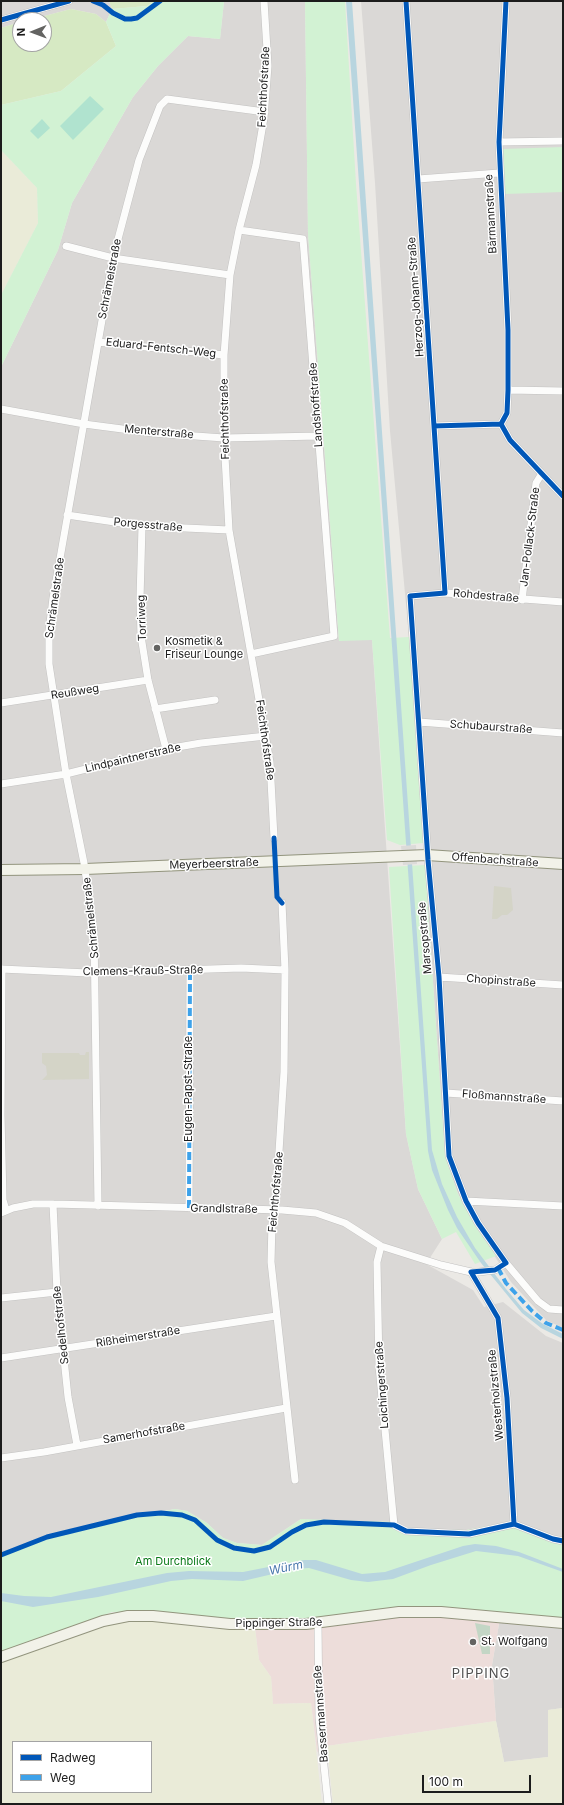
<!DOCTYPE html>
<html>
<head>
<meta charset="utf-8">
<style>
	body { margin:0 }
	#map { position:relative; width:564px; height:1805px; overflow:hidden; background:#ebe9e5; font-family:Inter,sans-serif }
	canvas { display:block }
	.frame { position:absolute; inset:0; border:2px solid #1c1c1c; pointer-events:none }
	.legend { position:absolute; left:12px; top:1741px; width:140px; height:52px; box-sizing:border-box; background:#fff; border:1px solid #a4a4a4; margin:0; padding:5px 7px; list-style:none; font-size:12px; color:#1c1c1c }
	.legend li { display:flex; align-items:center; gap:8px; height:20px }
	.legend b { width:20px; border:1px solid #a4a4a4 }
	.north { position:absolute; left:12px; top:12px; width:40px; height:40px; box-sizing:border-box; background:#fff; border:1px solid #a4a4a4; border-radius:50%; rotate:269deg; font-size:11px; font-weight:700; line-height:16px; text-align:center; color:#1c1c1c }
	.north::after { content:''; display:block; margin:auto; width:14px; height:18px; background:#646462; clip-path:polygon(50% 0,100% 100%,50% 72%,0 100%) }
	.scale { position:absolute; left:422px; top:1775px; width:109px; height:18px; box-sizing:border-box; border:2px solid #1c1c1c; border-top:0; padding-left:5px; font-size:12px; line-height:14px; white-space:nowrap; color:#1c1c1c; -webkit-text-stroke:3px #fff; paint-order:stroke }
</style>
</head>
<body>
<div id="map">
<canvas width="564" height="1805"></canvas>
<div class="frame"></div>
<ul class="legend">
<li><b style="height:5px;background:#0057b8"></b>Radweg</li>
<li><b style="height:5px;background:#3da2ea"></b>Weg</li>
</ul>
<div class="north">N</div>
<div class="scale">100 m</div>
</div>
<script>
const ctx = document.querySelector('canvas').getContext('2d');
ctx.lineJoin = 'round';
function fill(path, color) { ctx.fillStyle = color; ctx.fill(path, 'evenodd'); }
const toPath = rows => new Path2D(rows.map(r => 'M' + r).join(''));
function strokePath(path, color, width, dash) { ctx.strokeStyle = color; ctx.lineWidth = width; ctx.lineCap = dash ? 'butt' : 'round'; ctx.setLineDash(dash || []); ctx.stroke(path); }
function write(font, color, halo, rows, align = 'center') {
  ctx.font = font + ' Inter,sans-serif'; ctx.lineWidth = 3; ctx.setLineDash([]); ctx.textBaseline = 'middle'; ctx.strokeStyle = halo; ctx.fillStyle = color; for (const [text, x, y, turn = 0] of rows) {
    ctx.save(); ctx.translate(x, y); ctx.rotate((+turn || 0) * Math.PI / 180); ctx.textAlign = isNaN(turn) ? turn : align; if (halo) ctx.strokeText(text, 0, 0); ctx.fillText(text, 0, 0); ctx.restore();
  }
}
const residential = toPath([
	[1,1,109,1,112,9,106,22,96,14,71,9,29,20,20,20,20,22,1,28],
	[224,1,305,1,308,234,339,640,372,640,406,1134,418,1189,442,1239,426,1264,473,1290,484,1307,503,1302,546,1336,563,1343,563,1538,554,1537,513,1521,466,1530,406,1528,301,1519,262,1545,237,1543,223,1538,207,1523,187,1511,175,1509,93,1524,1,1553,1,367,58,250,72,203,133,97,158,66,188,36,220,39],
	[361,1,563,1,563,1328,546,1320,511,1282,478,1230,458,1194,445,1156,409,637,390,431,375,183],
	[501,1612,563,1619,563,1708,548,1710,548,1757,504,1762,496,1721,492,1665]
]);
const commercial = toPath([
	[395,1607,432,1607,501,1612,492,1665,496,1721,327,1746,317,1752,311,1703,273,1704,271,1677,259,1660,254,1620]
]);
const construction = toPath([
	[494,886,511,888,513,910,507,915,502,915,497,919,492,919],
	[86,1052,89,1052,89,1079,42,1080,47,1075,46,1066,42,1063,42,1053,79,1053,80,1055,85,1055]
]);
const farmland = toPath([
	[1,150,37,188,38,223,1,295],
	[157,1621,210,1629,255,1629,259,1660,271,1677,273,1704,311,1703,322,1804,1,1804,1,1663,115,1623],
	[13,1742,151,1742,151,1792,13,1792],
	[563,1708,563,1804,333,1804,327,1746,496,1721,504,1762,548,1757,548,1710]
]);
const grass = toPath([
	[109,1,154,1,147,6,112,9],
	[71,9,96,14,106,22,116,46,61,91,1,105,1,28,20,22,20,44,44,44,44,20,29,20]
]);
const cemetery = toPath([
	[475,1623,490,1626,490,1654,482,1654]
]);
const park = toPath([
	[154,1,224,1,220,39,188,36,158,66,133,97,72,203,58,250,1,367,1,295,38,223,37,188,1,150,1,105,61,91,116,46,106,22,112,9,147,6],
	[305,1,345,1,356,184,390,638,409,637,423,843,400,845,387,840,372,640,339,641,308,234],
	[563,147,563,192,505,194,503,149],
	[425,865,445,1156,458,1194,478,1230,496,1256,475,1264,456,1232,442,1239,418,1189,406,1134,389,867],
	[175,1509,187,1511,207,1523,223,1538,237,1543,262,1545,301,1519,395,1522,406,1528,466,1530,513,1521,554,1537,563,1538,563,1619,432,1607,395,1607,313,1619,218,1619,152,1611,112,1612,1,1653,1,1553,93,1524]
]);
const pitch = toPath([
	[90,96,104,109,73,140,60,126],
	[42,119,50,128,38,139,30,131]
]);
const water = toPath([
	[346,1,352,1,432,1150,442,1184,457,1217,475,1248,506,1289,524,1310,543,1324,563,1334,563,1339,541,1328,522,1313,481,1263,457,1228,448,1210,432,1170,428,1151],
	[475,1544,496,1546,519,1552,563,1569,563,1572,518,1556,476,1551,431,1565,393,1579,368,1582,351,1580,309,1568,294,1569,243,1581,192,1579,171,1581,98,1597,33,1607,1,1601,1,1593,24,1596,51,1597,167,1573,189,1571,243,1572,304,1560,316,1560,362,1574,385,1572,463,1546]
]);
const pier = toPath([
	[416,845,417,864,403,865,401,846]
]);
const street = toPath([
	[264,1,268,66,264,118,256,165,239,230,230,275,224,355,224,438,229,530,270,762,274,838],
	[406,1,445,593],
	[1,20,69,1],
	[499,142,563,141],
	[418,179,499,173],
	[239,230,303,239,334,636,251,654],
	[66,246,113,258,230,275],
	[98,342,224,355],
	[508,390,563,391],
	[1,409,84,424,153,433,224,438,319,436],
	[501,424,507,413,508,390,508,330,499,142,506,1],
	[501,424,510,440,563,496],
	[434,426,501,424],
	[67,515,142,526,229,530],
	[142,526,140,599,141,636,148,680,166,749],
	[522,600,536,483,541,475],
	[563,602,445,593,410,596,428,860,439,977,449,1156,466,1201,478,1223,506,1263,538,1301,549,1309,563,1310],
	[1,703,148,680],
	[155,709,215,700],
	[419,722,563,733],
	[1,784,66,774,166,749,201,743,266,736],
	[282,903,285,970,284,1072,276,1199,272,1223,271,1262,295,1480],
	[1,969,88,973,241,968,285,970],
	[2,969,1,1115,3,1200,6,1210],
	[439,977,563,985],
	[446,1093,563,1101],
	[466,1201,563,1206],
	[53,1204,57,1292,68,1397,77,1445],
	[98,1206,94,933,84,863,66,774,49,664,49,631,53,598,113,258,139,160,160,106,167,99,265,112],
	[189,1208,190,970],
	[1,1213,13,1208,33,1204,53,1204,282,1210,316,1213,345,1223,381,1246,441,1265,471,1272,479,1272,495,1270,506,1263],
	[381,1246,377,1262,379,1366,394,1525,406,1531,469,1534,514,1524,553,1539,563,1541],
	[471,1272,498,1318,507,1398,514,1524],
	[1,1298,57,1292],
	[1,1358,276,1316],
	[1,1458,44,1452,286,1408],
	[318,1623,319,1718,328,1804]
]);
const secondary = toPath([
	[1,870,85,869,427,855,563,864],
	[1,1657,103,1621,128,1616,153,1616,230,1624,306,1624,399,1612,441,1612,563,1623]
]);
const quiet = toPath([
	[189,1208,190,970],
	[498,1268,506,1283,532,1311,546,1323,563,1330]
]);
const cycleway = toPath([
	[93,1,103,5,113,13,125,19,131,19,137,18,160,1],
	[406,1,445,593,410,596,428,860,439,977,449,1156,466,1201,478,1223,506,1263,495,1270,471,1272],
	[1,20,69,1],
	[501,424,507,413,508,390,508,330,499,142,506,1],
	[501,424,510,440,563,496],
	[434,426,501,424],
	[274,838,277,897,282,903],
	[471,1272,498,1318,507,1398,514,1524],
	[1,1555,47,1537,137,1515,161,1513,182,1515,195,1520,217,1540,234,1548,254,1551,270,1547,292,1532,306,1525,324,1522,394,1525,406,1531,469,1534,514,1524,553,1539,563,1541]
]);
const markers = [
	[157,648,4,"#646462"],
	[473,1642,4,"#646462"]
];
const streetNames = [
	["Feichthofstraße",264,87,-87],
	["Bärmannstraße",491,214,-93],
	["Schrämelstraße",110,279,-79],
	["Herzog-Johann-Straße",416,297,-94],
	["Eduard-Fentsch-Weg",161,348,6],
	["Landshoffstraße",316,405,-94],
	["Feichthofstraße",225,419,-91],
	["Menterstraße",159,432,5],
	["Porgesstraße",148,525,5],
	["Jan-Pollack-Straße",530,537,-83],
	["Rohdestraße",486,596,5],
	["Schrämelstraße",55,598,-82],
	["Torriweg",142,618,-92],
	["Reußweg",75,692,-9],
	["Schubaurstraße",491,727,4],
	["Feichthofstraße",265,740,82],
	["Lindpaintnerstraße",133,758,-13],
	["Offenbachstraße",495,860,4],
	["Meyerbeerstraße",214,864,-2],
	["Schrämelstraße",91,918,-96],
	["Marsopstraße",425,938,-95],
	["Clemens-Krauß-Straße",143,971,-1],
	["Chopinstraße",501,981,4],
	["Eugen-Papst-Straße",189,1089,-90],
	["Floßmannstraße",504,1097,4],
	["Feichthofstraße",276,1192,-85],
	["Grandlstraße",224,1209,1],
	["Sedelhofstraße",61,1325,-96],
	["Rißheimerstraße",138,1337,-9],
	["Loichingerstraße",382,1385,-94],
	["Westerholzstraße",496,1395,-95],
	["Samerhofstraße",144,1433,-10],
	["Pippinger Straße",279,1623,-1],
	["Bassermannstraße",321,1714,-94]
];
const poiNames = [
	["Kosmetik &",165,642],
	["Friseur Lounge",165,655],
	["St. Wolfgang",481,1642]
];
const parkNames = [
	["Am Durchblick",173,1562]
];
const waterNames = [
	["Würm",286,1568,-12]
];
const quarterNames = [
	["PIPPING",481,1674]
];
fill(residential, '#dad8d6');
fill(commercial, '#edddda');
fill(construction, '#d4d4c7');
fill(farmland, '#eaebd8');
fill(grass, '#d6e9c3');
fill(cemetery, '#c3d6c5');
fill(park, '#d2f2d3');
fill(pitch, '#b0e3cf');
fill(water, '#b8d5df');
fill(pier, '#dcdbd9');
strokePath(street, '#c3c2c1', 8);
strokePath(secondary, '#92947d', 12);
strokePath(street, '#fcfcfb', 7);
strokePath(secondary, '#f2f2e9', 10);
strokePath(quiet, '#3da2ea', 4, [8, 4]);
strokePath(cycleway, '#0057b8', 5);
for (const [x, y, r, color] of markers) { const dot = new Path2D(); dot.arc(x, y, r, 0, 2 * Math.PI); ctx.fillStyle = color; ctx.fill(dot); strokePath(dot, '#fff', 1.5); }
write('11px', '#1c1c1c', '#fff', streetNames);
write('11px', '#1c1c1c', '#fff', poiNames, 'left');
write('11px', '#0b7a19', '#fff', parkNames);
write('italic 12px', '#4977ac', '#fff', waterNames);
ctx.letterSpacing = '1px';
write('13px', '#4f4f4f', '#fff', quarterNames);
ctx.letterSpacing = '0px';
</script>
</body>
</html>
